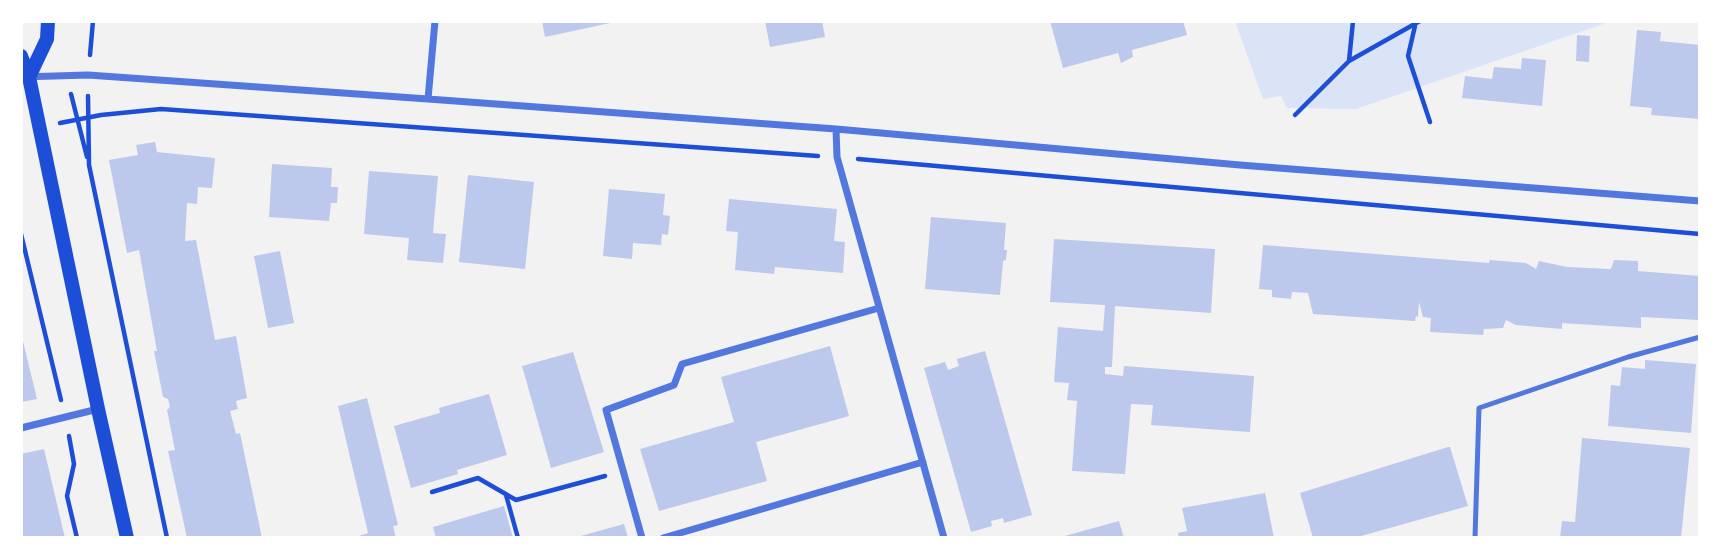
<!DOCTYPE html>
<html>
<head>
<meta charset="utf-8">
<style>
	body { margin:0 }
	#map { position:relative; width:1721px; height:559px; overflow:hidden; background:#f2f2f2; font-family:Quicksand,sans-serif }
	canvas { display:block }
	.frame { position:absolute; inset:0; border:23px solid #fff; pointer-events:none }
</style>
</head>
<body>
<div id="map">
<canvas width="1721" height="559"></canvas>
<div class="frame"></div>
</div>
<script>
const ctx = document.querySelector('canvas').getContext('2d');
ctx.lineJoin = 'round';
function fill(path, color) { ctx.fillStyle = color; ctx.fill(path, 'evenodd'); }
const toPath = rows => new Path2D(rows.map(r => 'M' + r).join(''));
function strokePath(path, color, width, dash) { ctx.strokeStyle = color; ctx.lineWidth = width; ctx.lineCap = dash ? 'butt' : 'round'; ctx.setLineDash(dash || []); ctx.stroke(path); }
const green = toPath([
	[1235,21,1612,21,1356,109,1287,108,1281,96,1263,99]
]);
const building = toPath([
	[542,21,615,21,615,22,545,37],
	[765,21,822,21,825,37,770,47],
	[1050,21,1183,21,1187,35,1132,50,1133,57,1121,63,1118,53,1063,68],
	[1637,30,1661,32,1660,41,1700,45,1700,119,1651,115,1652,108,1630,106],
	[1577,35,1590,36,1589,62,1576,61],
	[1522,58,1546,60,1542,106,1462,98,1465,76,1492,79,1494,67,1521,69],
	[155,142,157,152,215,158,212,188,198,187,197,204,187,203,185,241,196,240,215,340,236,336,247,398,236,401,238,409,230,411,236,434,240,433,262,538,187,538,168,451,175,450,167,410,170,407,168,399,163,397,154,351,157,351,139,250,127,253,109,160,138,155,136,145],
	[272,164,332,168,331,187,338,187,337,203,331,203,329,221,269,217],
	[369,171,438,176,433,233,446,234,443,263,407,260,409,238,364,234],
	[468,175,534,182,525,269,459,262],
	[609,189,665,194,663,215,670,216,668,235,662,234,661,245,633,243,632,259,603,256],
	[729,199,837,209,834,241,845,242,843,273,775,267,774,274,735,270,738,232,726,231],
	[931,217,1006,223,1004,250,1007,250,1006,260,1003,261,1000,295,925,289],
	[1054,239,1215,249,1211,313,1115,306,1112,367,1105,367,1105,374,1123,376,1124,366,1254,376,1250,432,1151,425,1153,405,1131,404,1125,474,1072,471,1077,401,1067,400,1069,383,1054,382,1058,327,1103,331,1105,305,1050,302],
	[1263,245,1489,263,1490,260,1526,263,1536,269,1539,261,1567,267,1611,269,1614,260,1638,261,1638,271,1700,276,1699,320,1641,317,1641,328,1562,323,1562,329,1516,325,1506,320,1503,328,1484,329,1483,335,1430,332,1431,318,1423,317,1419,302,1418,317,1416,316,1415,321,1313,314,1308,293,1292,292,1291,299,1272,297,1272,290,1259,289],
	[280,251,294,323,268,328,254,256],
	[21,333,37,399,21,402],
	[830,346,849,416,756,442,767,481,659,511,640,449,734,422,721,377],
	[985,351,1032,515,1004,523,1003,518,991,521,992,526,971,532,924,368,945,362,948,370,959,366,957,359],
	[573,352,604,452,551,468,522,366],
	[1645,360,1696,364,1691,433,1608,426,1611,385,1620,386,1622,367,1645,369],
	[489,394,507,455,457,470,458,474,411,488,394,426,440,413,439,408],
	[367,398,398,525,393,526,396,538,353,538,368,533,338,406],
	[1582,438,1690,448,1681,538,1560,538,1562,521,1575,522],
	[1448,447,1450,447,1468,506,1354,538,1313,538,1300,493],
	[44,449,65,538,21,538,21,454],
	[1265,493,1274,538,1179,538,1178,533,1187,531,1182,508],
	[504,506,513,538,436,538,433,527],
	[1119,521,1124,538,1061,538,1061,537],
	[624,524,628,538,577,538,577,537]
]);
const path = toPath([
	[1415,26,1408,56,1430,122],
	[90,55,93,21],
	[1349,61,1353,21],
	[71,94,87,157],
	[88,96,89,165,167,538],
	[1295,115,1349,61,1420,21],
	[60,123,101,115,161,109,818,156],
	[858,159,1700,234],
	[21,234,61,400],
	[69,436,74,464,67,496,77,538],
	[432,492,478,478,516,500,605,476],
	[506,495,518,538]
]);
const service = toPath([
	[1475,538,1479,408,1628,357,1700,337]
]);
const minor = toPath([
	[21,77,88,75,428,99,836,129,1240,165,1700,201],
	[428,99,435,21],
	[836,129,837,157,944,538],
	[21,428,98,409],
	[642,538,606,410,674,385,682,364,879,308],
	[663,538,923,462]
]);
const secondary = toPath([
	[21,56,29,77,98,409,127,538],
	[29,77,47,39,48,21]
]);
fill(green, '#dbe4f7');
fill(building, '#bdc9ec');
strokePath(path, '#1d4ed8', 4.5);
strokePath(service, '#5277de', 5);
strokePath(minor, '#5277de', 7);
strokePath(secondary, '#1d4ed8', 14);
</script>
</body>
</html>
